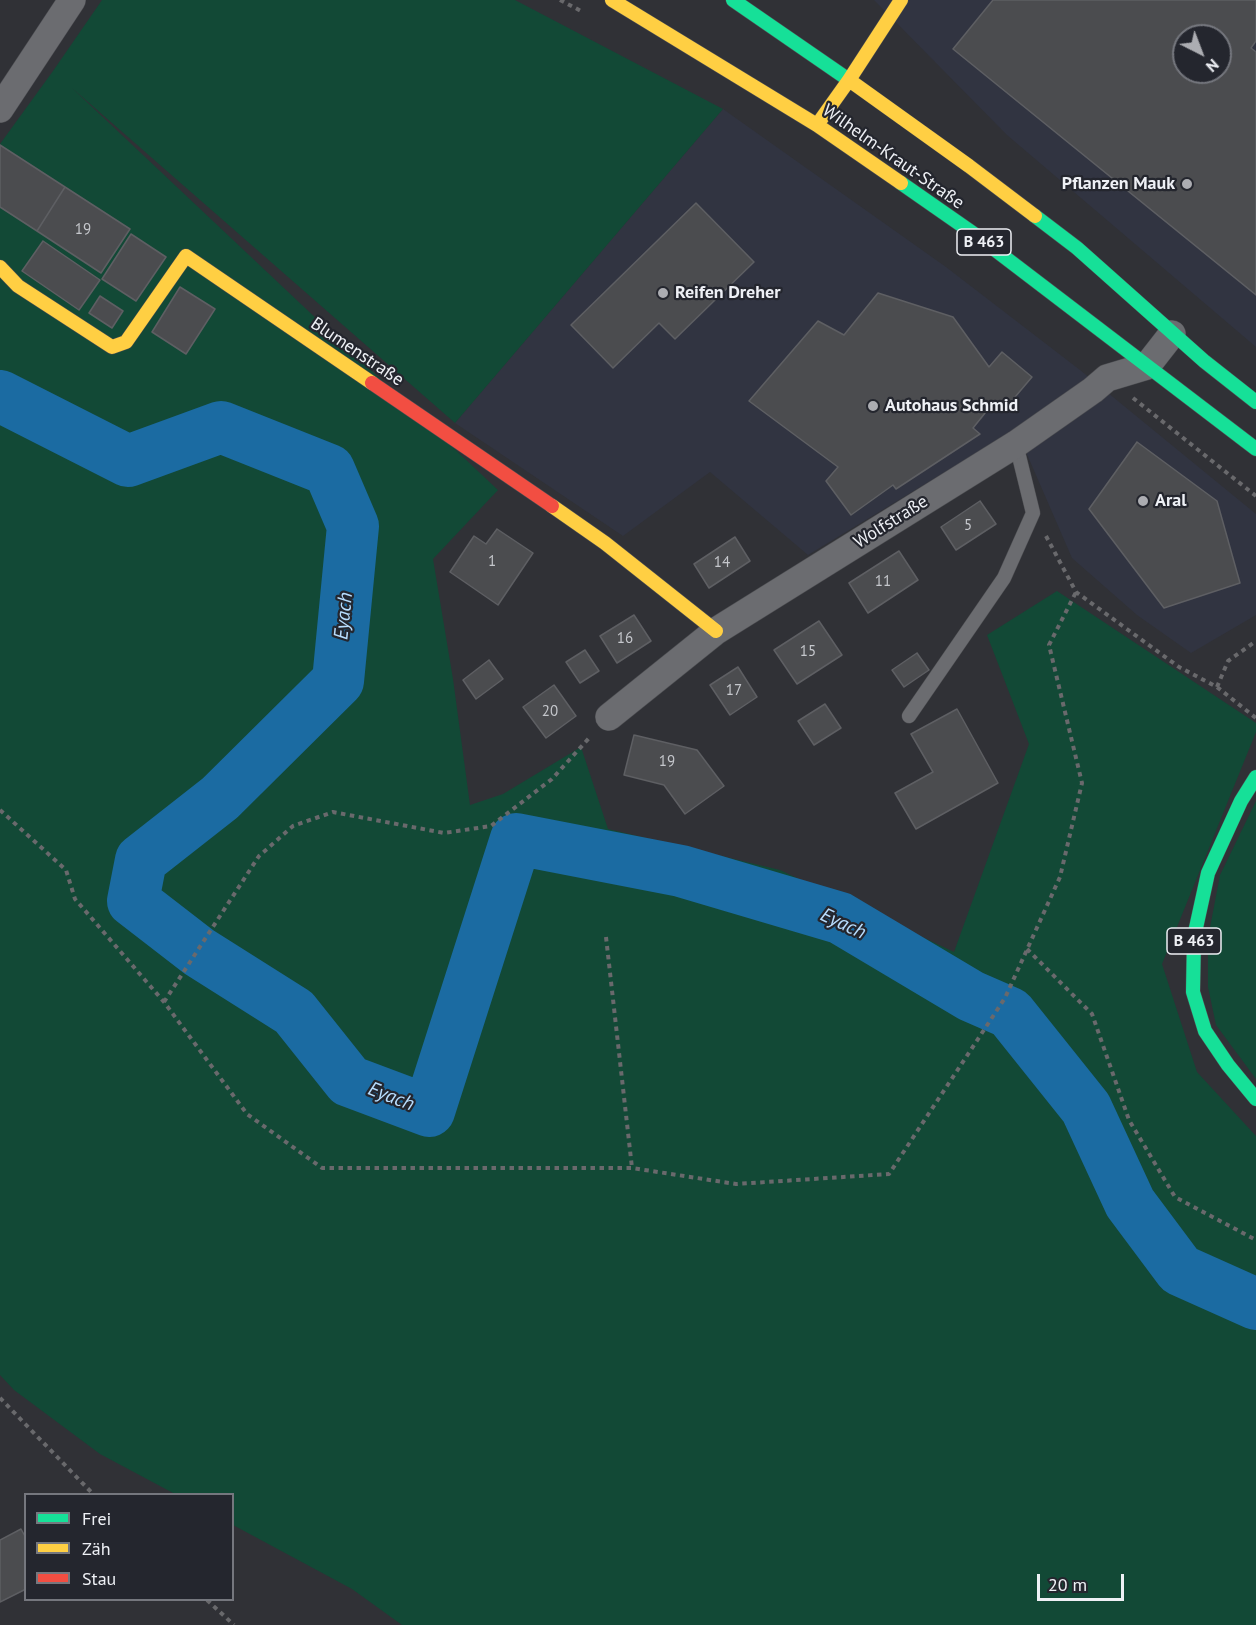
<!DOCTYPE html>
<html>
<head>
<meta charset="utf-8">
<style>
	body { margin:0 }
	#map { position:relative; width:1256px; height:1625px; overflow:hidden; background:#303136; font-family:"PT Sans",sans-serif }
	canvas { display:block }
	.legend { position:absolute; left:24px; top:1493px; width:210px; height:108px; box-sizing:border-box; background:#24262e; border:2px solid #75777e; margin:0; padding:8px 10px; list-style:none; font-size:18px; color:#eef0f5 }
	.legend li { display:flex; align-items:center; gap:12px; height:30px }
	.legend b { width:30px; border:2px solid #75777e }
	.north { position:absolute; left:1172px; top:24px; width:60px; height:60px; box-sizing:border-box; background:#24262e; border:2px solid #75777e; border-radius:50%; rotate:138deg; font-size:16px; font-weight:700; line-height:24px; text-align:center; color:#eef0f5 }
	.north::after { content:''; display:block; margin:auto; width:21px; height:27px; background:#acadb2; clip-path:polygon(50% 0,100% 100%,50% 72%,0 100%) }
	.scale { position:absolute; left:1037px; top:1574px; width:87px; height:27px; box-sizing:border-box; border:3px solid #eef0f5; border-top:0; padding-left:8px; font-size:18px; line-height:21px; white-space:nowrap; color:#eef0f5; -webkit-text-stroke:4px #24262e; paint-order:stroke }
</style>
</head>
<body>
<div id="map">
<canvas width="1256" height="1625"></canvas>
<ul class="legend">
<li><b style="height:8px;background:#16e098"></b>Frei</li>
<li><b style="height:8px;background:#ffcf43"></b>Zäh</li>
<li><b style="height:8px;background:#f24e42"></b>Stau</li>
</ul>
<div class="north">N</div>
<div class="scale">20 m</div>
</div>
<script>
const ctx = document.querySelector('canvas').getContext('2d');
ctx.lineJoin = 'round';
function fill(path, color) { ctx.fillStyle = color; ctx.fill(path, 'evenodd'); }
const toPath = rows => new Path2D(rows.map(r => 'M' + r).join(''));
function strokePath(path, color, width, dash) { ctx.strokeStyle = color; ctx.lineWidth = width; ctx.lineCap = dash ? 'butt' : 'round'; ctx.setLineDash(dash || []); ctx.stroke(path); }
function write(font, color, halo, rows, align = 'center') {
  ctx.font = font + ' "PT Sans",sans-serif'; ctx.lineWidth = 4.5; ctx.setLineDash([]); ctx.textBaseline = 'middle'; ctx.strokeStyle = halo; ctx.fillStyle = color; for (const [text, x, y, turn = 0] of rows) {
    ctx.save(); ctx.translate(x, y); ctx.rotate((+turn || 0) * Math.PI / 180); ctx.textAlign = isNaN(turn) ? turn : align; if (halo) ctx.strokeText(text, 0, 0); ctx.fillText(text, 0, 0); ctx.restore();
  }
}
const built = toPath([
	[874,0,1256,0,1256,347,1007,135],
	[1184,36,1220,36,1220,72,1184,72],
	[723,109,946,267,1080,370,1256,514,1256,615,1191,653,1137,615,1072,558,1016,429,808,555,710,472,623,536,455,423]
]);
const green = toPath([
	[102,0,515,0,723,109,455,423,72,88,498,490,433,559,453,679,470,805,503,794,581,747,608,829,780,870,954,952,1029,744,987,635,1057,591,1256,723,1256,732,1162,964,1197,1072,1256,1136,1256,1625,402,1625,352,1589,233,1525,232,1494,175,1494,100,1454,14,1390,0,1375,0,144,53,71],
	[1256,801,1256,1079,1216,1025,1208,987,1208,938,1220,875]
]);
const river = toPath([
	[0,396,128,461,221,427,329,470,353,526,338,681,220,798,141,860,133,901,199,952,294,1012,349,1081,429,1111,516,839,681,871,840,918,971,996,1010,1013,1086,1108,1130,1203,1180,1270,1256,1304]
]);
const building = toPath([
	[993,0,1256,0,1256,41,1251,48,1256,52,1256,295,953,49,993,0],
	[1184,36,1220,36,1220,72,1184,72,1184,36],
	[0,145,65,187,37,231,0,207,0,145],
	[65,187,130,229,101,273,37,231,65,187],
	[696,203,754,262,675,339,659,323,613,368,571,325,696,203],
	[131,234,166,257,136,301,102,279,131,234],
	[43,241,100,280,79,310,22,271,43,241],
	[180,287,215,309,186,354,152,332,180,287],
	[878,293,953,317,989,367,1002,352,1032,377,1004,410,994,402,973,428,980,434,896,489,893,485,851,515,826,481,838,467,749,401,818,321,844,335,878,293],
	[100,296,123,311,112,328,89,313,100,296],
	[1137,442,1217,501,1240,583,1164,608,1089,509,1137,442],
	[980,501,996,524,956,550,941,527,980,501],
	[497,529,533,553,498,605,450,572,474,536,486,544,497,529],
	[735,537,750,561,709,588,694,564,735,537],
	[899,551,918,580,868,613,849,583,899,551],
	[634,615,651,641,617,663,600,636,634,615],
	[819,621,842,655,797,684,774,650,819,621],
	[585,650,599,671,580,683,566,662,585,650],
	[917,653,929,670,904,687,892,670,917,653],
	[489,660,503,679,476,699,463,680,489,660],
	[738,667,757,697,730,715,710,685,738,667],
	[554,685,576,716,546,738,523,707,554,685],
	[825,704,841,728,814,745,798,721,825,704],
	[957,709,998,783,916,829,895,793,933,772,911,734,957,709],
	[634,735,697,750,724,786,685,814,664,785,624,775,634,735],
	[21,1529,26,1538,26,1589,0,1602,0,1540,21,1529]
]);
const path = toPath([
	[560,0,583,12],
	[1133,398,1256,496],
	[1046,536,1076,592,1179,667,1217,687,1256,718],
	[1217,687,1228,661,1256,641],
	[0,810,66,870,75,899,164,1002,247,1114,322,1168,632,1168,736,1184,889,1174,1005,998,1060,877,1082,783,1049,645,1076,592],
	[606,937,632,1168],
	[1027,949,1092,1014,1129,1120,1175,1197,1256,1240],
	[164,1002,259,856,293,826,333,812,444,833,491,826,552,779,590,737],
	[0,1398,93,1494],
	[207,1600,234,1625]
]);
const lane = toPath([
	[909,716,1004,578,1033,513,1016,444]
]);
const street = toPath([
	[0,109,72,0],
	[609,717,716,631,1016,444,1093,390,1107,378,1147,366,1172,334]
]);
const fast = toPath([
	[733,0,849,80],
	[901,183,977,236,1256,449],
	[1035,216,1077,248,1204,361,1256,402],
	[1256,777,1241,801,1208,873,1194,937,1193,992,1205,1031,1228,1065,1256,1099]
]);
const slow = toPath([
	[612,0,817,125],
	[901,0,849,80,817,125,901,183],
	[849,80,969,166,1035,216],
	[0,267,18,286,112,347,126,342,186,256,372,383],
	[552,506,605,543,716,631]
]);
const jam = toPath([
	[372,383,552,506]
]);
const markers = [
	[1187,184,6,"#acadb2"],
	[663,293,6,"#acadb2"],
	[873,406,6,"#acadb2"],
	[1143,501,6,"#acadb2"]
];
const numberNames = [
	["19",83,230],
	["5",968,526],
	["1",492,562],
	["14",722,563],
	["11",883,582],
	["16",625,639],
	["15",808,652],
	["17",734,691],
	["20",550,712],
	["19",667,762]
];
const shields = [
	[984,242,54],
	[1194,941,54]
];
const shieldNames = [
	["B 463",984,242],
	["B 463",1194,941]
];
const streetNames = [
	["Wilhelm-Kraut-Straße",893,157,35],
	["Blumenstraße",357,352,34],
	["Wolfstraße",891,522,-32]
];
const poiNames = [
	["Pflanzen Mauk",1175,184,"right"],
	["Reifen Dreher",675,293],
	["Autohaus Schmid",885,406],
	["Aral",1155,501]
];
const waterNames = [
	["Eyach",344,616,-84],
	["Eyach",843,924,25],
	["Eyach",391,1097,21]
];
fill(built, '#313441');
fill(green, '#124936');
strokePath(river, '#1b6ba2', 52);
fill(building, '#4b4c4f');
strokePath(building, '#5e5f63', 1.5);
strokePath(lane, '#4c4d51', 15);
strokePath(street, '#4c4d51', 28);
strokePath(fast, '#4c4d51', 15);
strokePath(slow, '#4c4d51', 15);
strokePath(jam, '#4c4d51', 15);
strokePath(path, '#69696c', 4, [4.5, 4.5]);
strokePath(lane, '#6b6c70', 14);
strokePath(street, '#6b6c70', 27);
strokePath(fast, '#16e098', 14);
strokePath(slow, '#ffcf43', 14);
strokePath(jam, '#f24e42', 14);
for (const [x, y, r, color] of markers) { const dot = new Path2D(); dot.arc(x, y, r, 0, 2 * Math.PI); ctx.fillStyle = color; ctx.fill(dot); strokePath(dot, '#24262e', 2); }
write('15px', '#c5c7cc', null, numberNames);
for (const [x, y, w] of shields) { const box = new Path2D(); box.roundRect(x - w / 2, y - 13, w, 26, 4.5); ctx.fillStyle = '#24262e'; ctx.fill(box); strokePath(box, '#eef0f5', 1.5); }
write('bold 16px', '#eef0f5', null, shieldNames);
write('18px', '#eef0f5', '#24262e', streetNames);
write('bold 18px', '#eef0f5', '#24262e', poiNames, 'left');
write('italic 20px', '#b7ddfe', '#24262e', waterNames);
</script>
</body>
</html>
